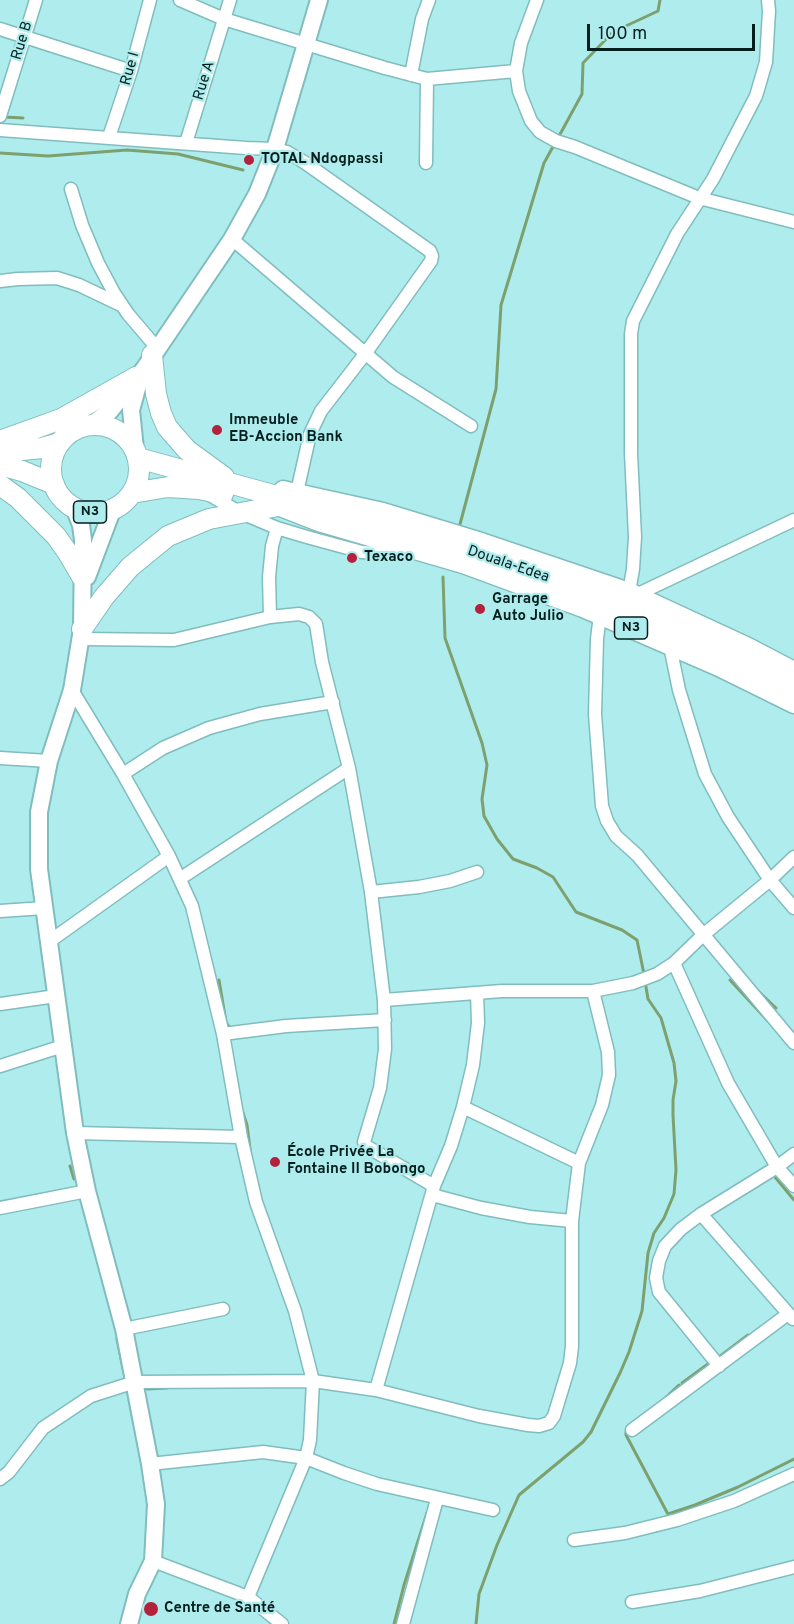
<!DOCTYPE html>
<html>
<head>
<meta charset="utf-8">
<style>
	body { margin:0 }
	#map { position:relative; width:794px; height:1624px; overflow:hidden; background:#afeced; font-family:Overpass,sans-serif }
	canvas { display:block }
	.scale { position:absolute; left:587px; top:24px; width:168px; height:27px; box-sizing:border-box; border:3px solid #051f1f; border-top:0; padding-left:8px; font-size:18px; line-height:21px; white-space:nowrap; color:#051f1f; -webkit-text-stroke:4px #afeced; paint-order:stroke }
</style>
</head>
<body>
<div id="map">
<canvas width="794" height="1624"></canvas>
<div class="scale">100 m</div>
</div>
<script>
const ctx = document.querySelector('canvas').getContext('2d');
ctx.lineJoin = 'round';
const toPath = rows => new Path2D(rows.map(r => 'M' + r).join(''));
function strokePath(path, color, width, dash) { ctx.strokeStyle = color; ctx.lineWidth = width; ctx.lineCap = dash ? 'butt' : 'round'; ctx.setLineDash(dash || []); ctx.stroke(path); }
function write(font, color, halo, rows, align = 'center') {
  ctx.font = font + ' Overpass,sans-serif'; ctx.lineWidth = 4.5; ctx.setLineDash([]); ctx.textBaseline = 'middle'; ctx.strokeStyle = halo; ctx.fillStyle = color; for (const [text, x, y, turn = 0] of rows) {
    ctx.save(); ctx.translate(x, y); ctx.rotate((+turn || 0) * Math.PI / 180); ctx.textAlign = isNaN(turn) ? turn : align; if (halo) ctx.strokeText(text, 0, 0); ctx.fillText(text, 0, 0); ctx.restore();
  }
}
const stream = toPath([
	[4,117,23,118],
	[558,138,582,94,583,63,613,32,658,11,660,0],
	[0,153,48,156,127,150,178,154,243,170],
	[459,528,496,389,501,305,544,163,555,143],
	[443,577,445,638,482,743,487,765,482,799,484,816,497,839,513,859,537,868,553,877,576,912,622,930,637,940,644,974],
	[219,980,226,1022,229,1027],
	[730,980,767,1020,768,1019],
	[758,991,776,1008],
	[242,1110,247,1125,250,1149],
	[70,1166,74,1179],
	[775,1177,794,1200],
	[117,1339,124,1373],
	[717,1355,719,1357,748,1335],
	[682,1383,712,1361],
	[127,1388,133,1419],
	[147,1389,167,1388],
	[663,1400,679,1385],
	[629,1429,626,1432,626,1435,670,1518],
	[668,1514,695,1505,738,1487,794,1459],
	[394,1624,404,1585,427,1513],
	[476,1624,479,1594,497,1545,519,1495,583,1442,591,1432,620,1373,629,1352,642,1311,648,1253,654,1233,664,1218,674,1194,676,1170,673,1115,673,1100,676,1081,674,1063,661,1018,648,999,645,981]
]);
const minor = toPath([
	[180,0,224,19,385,68,427,79,516,71],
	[537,0,521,43,516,71,519,91,531,121,540,132,556,141,575,147,699,198,794,222],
	[0,29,131,71],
	[411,75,422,19,429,0],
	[0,116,36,0],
	[0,130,246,148,275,149,287,152,304,162,430,251,432,256,431,261,365,354,321,411,310,434,297,492],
	[109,137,131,71,150,0],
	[186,143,230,0],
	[426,163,427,79],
	[71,189,82,225,98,263,114,293,128,314,157,348],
	[232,239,393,377,471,426],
	[0,281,18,279,57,278,79,285,121,305],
	[210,495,239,512,277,528,307,537,362,552,388,554,410,551],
	[277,528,272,546,269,577,270,617,299,614,309,617,316,624,322,662,349,768,371,892,384,1000,385,1049,380,1088,364,1142,366,1146,434,1186],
	[629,592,633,569,635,537,631,453,631,334,633,321,677,234,713,179,756,96,766,62,769,11,768,0],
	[636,595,794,520],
	[600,615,597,639,595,714,602,806,607,821,616,836,637,855,794,1043],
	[80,639,174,640,270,617],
	[670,646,679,690,705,774,728,817,770,880,794,908],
	[72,690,123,774,169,856,192,906,223,1034,241,1137,256,1202,295,1311,313,1381,310,1440,306,1458,248,1597],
	[0,758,49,761],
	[123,774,163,748,209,728,260,714,333,702],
	[794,857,770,880,703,935,674,963,728,1083,777,1167,794,1186],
	[181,878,349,768],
	[371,892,419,887,450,881,477,872],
	[0,911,44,908],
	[50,941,169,856],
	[593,991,633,983,657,974,674,963],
	[0,1004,56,996],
	[223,1034,286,1026,385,1020],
	[0,1066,63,1046],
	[463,1107,579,1163],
	[75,1133,241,1137],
	[432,1195,481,1208,530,1217,572,1221],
	[0,1208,87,1191],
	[701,1214,793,1319],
	[124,1329,223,1309],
	[719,1366,659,1292,656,1278,659,1261,665,1246,681,1229,701,1214,777,1167,794,1154],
	[376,1390,434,1186,451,1146,463,1107,473,1065,478,1023,477,993],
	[632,1430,788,1314],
	[150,1464,263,1452,306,1458,344,1473,377,1484,493,1510],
	[0,1479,9,1472,43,1428,91,1396,135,1382,313,1381,376,1390,479,1416,528,1425,539,1426,549,1423,554,1416,570,1363,572,1346,572,1221,579,1163,602,1105,609,1075,608,1052,593,991,502,991,384,1000],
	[574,1540,625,1533,677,1520,734,1501,794,1474],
	[153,1561,248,1597,282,1624],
	[632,1602,700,1591,794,1567],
	[403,1624,437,1499]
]);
const secondary = toPath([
	[91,425,110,411,144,369,232,239,257,194,275,149,319,0],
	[135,449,131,410,139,381],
	[74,507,81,525,83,540,82,629,72,690,49,761,39,812,39,869,75,1133,87,1191,124,1329,150,1464,156,1504,153,1561,137,1594,129,1624],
	[87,577,113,508]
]);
const primary = toPath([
	[283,490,383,512,475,540,629,592,748,647,794,671],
	[278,506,319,522,463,564,583,608,719,667,794,704]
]);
const trunk = toPath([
	[152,355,156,394,161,413,167,427,187,450,224,477],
	'51 469a44 44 0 1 1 88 0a44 44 0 1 1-88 0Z',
	[0,441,61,419,136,377],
	[0,449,22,450,42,448,60,443],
	[138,458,302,503,314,509,470,551,630,609,757,665,794,685],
	[0,465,22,471,54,484],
	[0,485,18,498,56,536,68,553,82,577],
	[132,493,168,487,199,489,223,494],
	[82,629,104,597,130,567,168,536,209,519,278,506]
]);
const markers = [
	[249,160,6,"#b3213d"],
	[217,430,6,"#b3213d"],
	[352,558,6,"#b3213d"],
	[480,609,6,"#b3213d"],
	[275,1162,6,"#b3213d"],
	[151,1609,8,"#b3213d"]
];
const shields = [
	[90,512,33],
	[631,628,33]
];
const shieldNames = [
	["N3",90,512],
	["N3",631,628]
];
const streetNames = [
	["Rue B",23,41,-73],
	["Rue I",131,69,-74],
	["Rue A",205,81,-73],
	["Douala-Edea",508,565,19]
];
const poiNames = [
	["TOTAL Ndogpassi",261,160],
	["Immeuble",229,421],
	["EB-Accion Bank",229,438],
	["Texaco",364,558],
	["Garrage",492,600],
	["Auto Julio",492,617],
	["École Privée La",287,1153],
	["Fontaine II Bobongo",287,1170],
	["Centre de Santé",164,1609]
];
strokePath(stream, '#7da16e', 3);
strokePath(minor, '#80bdbe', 15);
strokePath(secondary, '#80bdbe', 20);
strokePath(primary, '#80bdbe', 21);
strokePath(trunk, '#80bdbe', 22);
strokePath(minor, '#fff', 12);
strokePath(secondary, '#fff', 16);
strokePath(primary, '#fff', 18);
strokePath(trunk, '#fff', 20);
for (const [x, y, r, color] of markers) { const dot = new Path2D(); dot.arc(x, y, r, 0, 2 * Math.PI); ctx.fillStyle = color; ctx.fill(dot); strokePath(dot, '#afeced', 2); }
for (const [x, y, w] of shields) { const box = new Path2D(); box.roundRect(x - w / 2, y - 11, w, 22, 4.5); ctx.fillStyle = '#afeced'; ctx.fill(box); strokePath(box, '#051f1f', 1.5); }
write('bold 14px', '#051f1f', null, shieldNames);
write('15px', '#051f1f', '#afeced', streetNames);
write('bold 15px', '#051f1f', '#afeced', poiNames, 'left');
</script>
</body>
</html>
